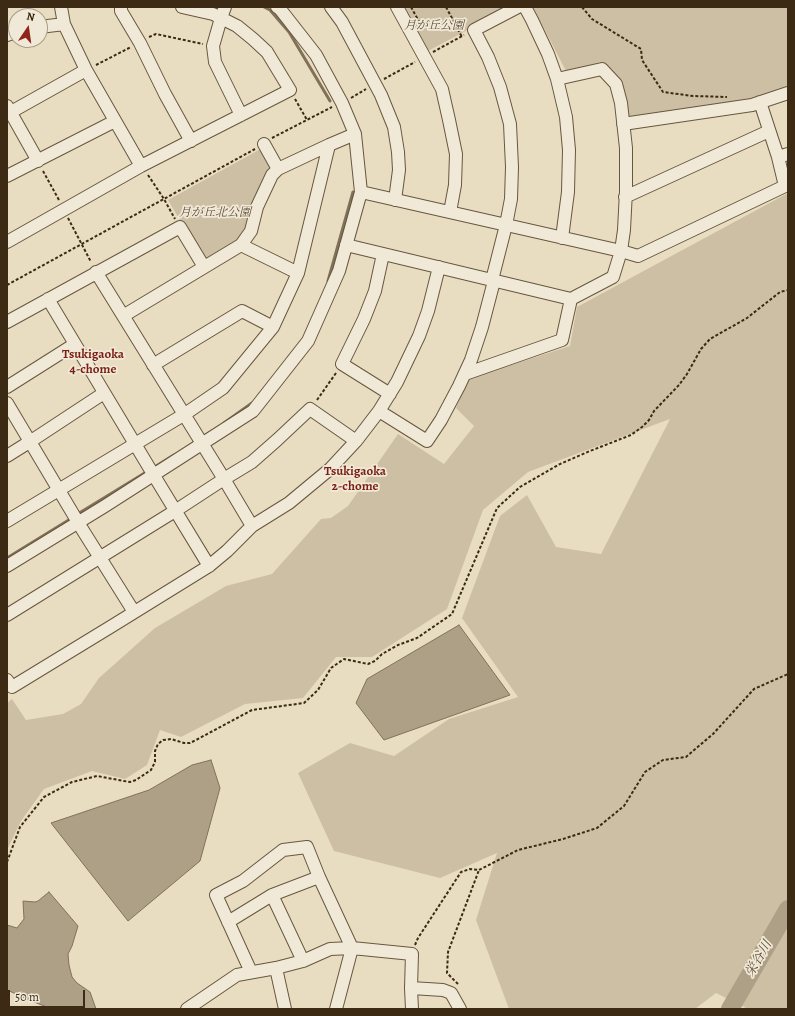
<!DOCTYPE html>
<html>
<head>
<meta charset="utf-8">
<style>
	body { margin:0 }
	#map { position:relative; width:795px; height:1016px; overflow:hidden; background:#e9ddc1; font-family:Alegreya,serif }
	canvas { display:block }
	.frame { position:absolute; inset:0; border:8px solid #3c2a14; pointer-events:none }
	.north { position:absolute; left:8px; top:8px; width:40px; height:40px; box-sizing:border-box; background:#f1e9d7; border:1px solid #a99d89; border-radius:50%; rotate:13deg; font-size:11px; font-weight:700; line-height:16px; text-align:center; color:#3c2a14 }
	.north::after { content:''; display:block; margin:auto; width:14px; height:18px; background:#8f2418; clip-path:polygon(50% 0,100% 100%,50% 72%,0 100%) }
	.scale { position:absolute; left:8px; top:990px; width:77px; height:18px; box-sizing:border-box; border:2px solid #3c2a14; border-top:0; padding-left:5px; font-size:12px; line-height:14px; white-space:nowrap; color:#3c2a14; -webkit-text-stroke:3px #f1e9d7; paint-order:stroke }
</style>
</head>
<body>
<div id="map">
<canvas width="795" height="1016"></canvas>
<div class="frame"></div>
<div class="north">N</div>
<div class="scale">50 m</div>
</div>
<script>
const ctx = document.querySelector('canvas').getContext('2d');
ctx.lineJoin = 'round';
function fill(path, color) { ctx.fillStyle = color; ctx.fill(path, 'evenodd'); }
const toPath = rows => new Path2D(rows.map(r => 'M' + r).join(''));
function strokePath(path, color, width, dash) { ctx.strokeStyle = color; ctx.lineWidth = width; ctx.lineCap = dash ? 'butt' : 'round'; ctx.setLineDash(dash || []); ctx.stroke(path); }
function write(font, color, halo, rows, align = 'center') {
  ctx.font = font + ' Alegreya,"Noto Serif JP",serif'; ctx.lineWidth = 3.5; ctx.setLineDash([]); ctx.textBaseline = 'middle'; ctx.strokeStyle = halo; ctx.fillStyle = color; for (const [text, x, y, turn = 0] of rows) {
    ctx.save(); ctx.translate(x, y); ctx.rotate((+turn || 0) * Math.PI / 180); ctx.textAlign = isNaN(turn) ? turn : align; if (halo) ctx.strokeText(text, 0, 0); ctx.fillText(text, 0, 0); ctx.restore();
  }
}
const green = toPath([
	[403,7,511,7,426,52],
	[533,7,788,7,788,89,746,101,630,119,622,84,600,62,567,73],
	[266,146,278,169,247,229,237,242,211,259,202,258,168,200],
	[788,193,788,1009,748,1009,716,993,695,1009,509,1009,476,920,497,853,440,878,334,851,298,773,350,743,394,756,449,719,518,697,462,618,500,516,527,495,556,547,601,554,670,419,528,472,483,510,447,609,372,657,336,657,303,698,245,704,181,737,160,730,147,765,125,779,92,771,44,789,21,821,7,850,7,703,12,699,26,720,63,714,81,704,99,678,155,628,226,586,272,574,321,519,331,518,348,506,398,434,444,464,474,426,456,408,468,379,570,346,577,307]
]);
const water = toPath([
	[459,625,510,695,384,740,356,703,367,679,459,625],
	[211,760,220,788,200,861,128,921,51,823,149,790,192,765,211,760],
	[49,892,78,926,72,946,68,954,69,965,72,977,77,983,90,992,96,1009,52,1009,39,1004,7,990,7,925,17,928,24,919,23,901,35,902,38,901,49,892]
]);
const stream = toPath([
	[264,7,270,10,289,32,330,101],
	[328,281,353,192],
	[224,423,252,403],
	[153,468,174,455],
	[76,515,148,471],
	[7,558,72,518]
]);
const river = toPath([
	[730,1009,788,909]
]);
const path = toPath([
	[411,7,422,27],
	[446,7,462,37],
	[582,7,592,19,641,49,642,60,663,92,693,96,727,97],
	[149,37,156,34,203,44],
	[433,52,464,35],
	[96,65,131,47],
	[384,79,415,62],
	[351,98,366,89],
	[295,99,307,120],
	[272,138,332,107],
	[43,171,59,200],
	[148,175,164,199,175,219],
	[68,218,91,262],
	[7,285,255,149],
	[317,400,336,373],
	[7,862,20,827,44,797,72,782,97,776,124,781,130,782,136,780,151,770,155,762,155,751,158,744,163,740,171,739,184,743,190,743,196,740,252,710,304,703,318,690,331,668,344,659,368,664,375,661,382,654,398,645,417,638,452,614,497,508,520,487,560,464,590,451,631,435,642,427,649,420,654,411,679,385,687,374,701,349,710,339,747,318,780,292,788,290],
	[415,945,418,938,461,872,470,869,479,870,518,850,563,839,597,828,624,806,645,772,663,760,686,757,713,734,754,689,788,674],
	[458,984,447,973,448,952,479,870]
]);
const minor = toPath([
	[61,7,64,24,86,70,141,166],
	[121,7,121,11,140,43,165,94,191,141],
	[225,7,221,18,213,46,215,62,241,115],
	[331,7,342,22,381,95,394,127,398,152,399,170,395,200],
	[397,7,442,89,449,120,456,154,455,185,450,212],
	[525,7,532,20,548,54,557,79,566,117,569,150,568,192,562,238],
	[40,27,64,24],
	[7,35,16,32],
	[760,102,778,157],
	[7,106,38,161],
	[11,112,86,70],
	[623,124,752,105,788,93],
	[264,144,278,169],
	[7,176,115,121],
	[361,192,621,251,624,230,626,191,626,148,621,103,616,84,602,69,557,79],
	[625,197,769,131],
	[7,242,141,166,290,90,267,52,253,39,237,26,213,14,182,7],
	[346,245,571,299,613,277,621,251,638,256,785,186,778,157,788,154],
	[383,254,375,291,364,319,342,364,390,394],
	[96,272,224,479,252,462,277,440,310,409,356,441],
	[298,273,241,245,251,231,257,207,272,175,278,169,329,145],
	[492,280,506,225,511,199,512,167,510,124,500,87,488,57,474,30,518,7],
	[48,299,150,469,209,566],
	[123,316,241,245],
	[7,322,180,227,204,267],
	[153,365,242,311,273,327],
	[465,374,562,340,571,299],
	[7,387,75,344],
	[7,403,82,529,134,612],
	[379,411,427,441,441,420,459,386,471,360,482,327,494,281],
	[7,456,31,441,104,393],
	[7,521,185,414,223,388,273,327,298,273,329,145,355,134],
	[7,566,105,506,253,411,308,341,339,271,361,192,355,134,342,103,316,55,280,9,277,7],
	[7,615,175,511,224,479,252,526],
	[7,680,12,687,112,626,209,566,227,551,252,526,289,503,330,469,356,441,379,411,397,382,419,336,428,311,439,267],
	[272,895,303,961],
	[228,922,272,895,319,877],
	[276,968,285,1009],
	[251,972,216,895,243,881,283,850,307,847,319,877,352,948,336,1009],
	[411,988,412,1009],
	[187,1009,237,975,276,968,303,961,330,949,352,948,412,954,411,988,443,990,451,993,460,1009]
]);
const parkNames = [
	["月が丘公園",434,26],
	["月が丘北公園",215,213]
];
const neighbourhoodNames = [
	["Tsukigaoka",93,355],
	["4-chome",93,370],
	["Tsukigaoka",355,472],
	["2-chome",355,487]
];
const waterNames = [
	["栄谷川",759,959,-60]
];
fill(green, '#ccbfa4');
fill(water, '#aea086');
strokePath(water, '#807158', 1);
strokePath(stream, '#807158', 3);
strokePath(river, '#aea086', 18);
strokePath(minor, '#67573f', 14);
strokePath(path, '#3c2a14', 2, [3, 2]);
strokePath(minor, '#f1e9d7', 12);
write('italic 12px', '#604f38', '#f1e9d7', parkNames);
write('bold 13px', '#7a1f14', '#f1e9d7', neighbourhoodNames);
write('italic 13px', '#5e4d36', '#f1e9d7', waterNames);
</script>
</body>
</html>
